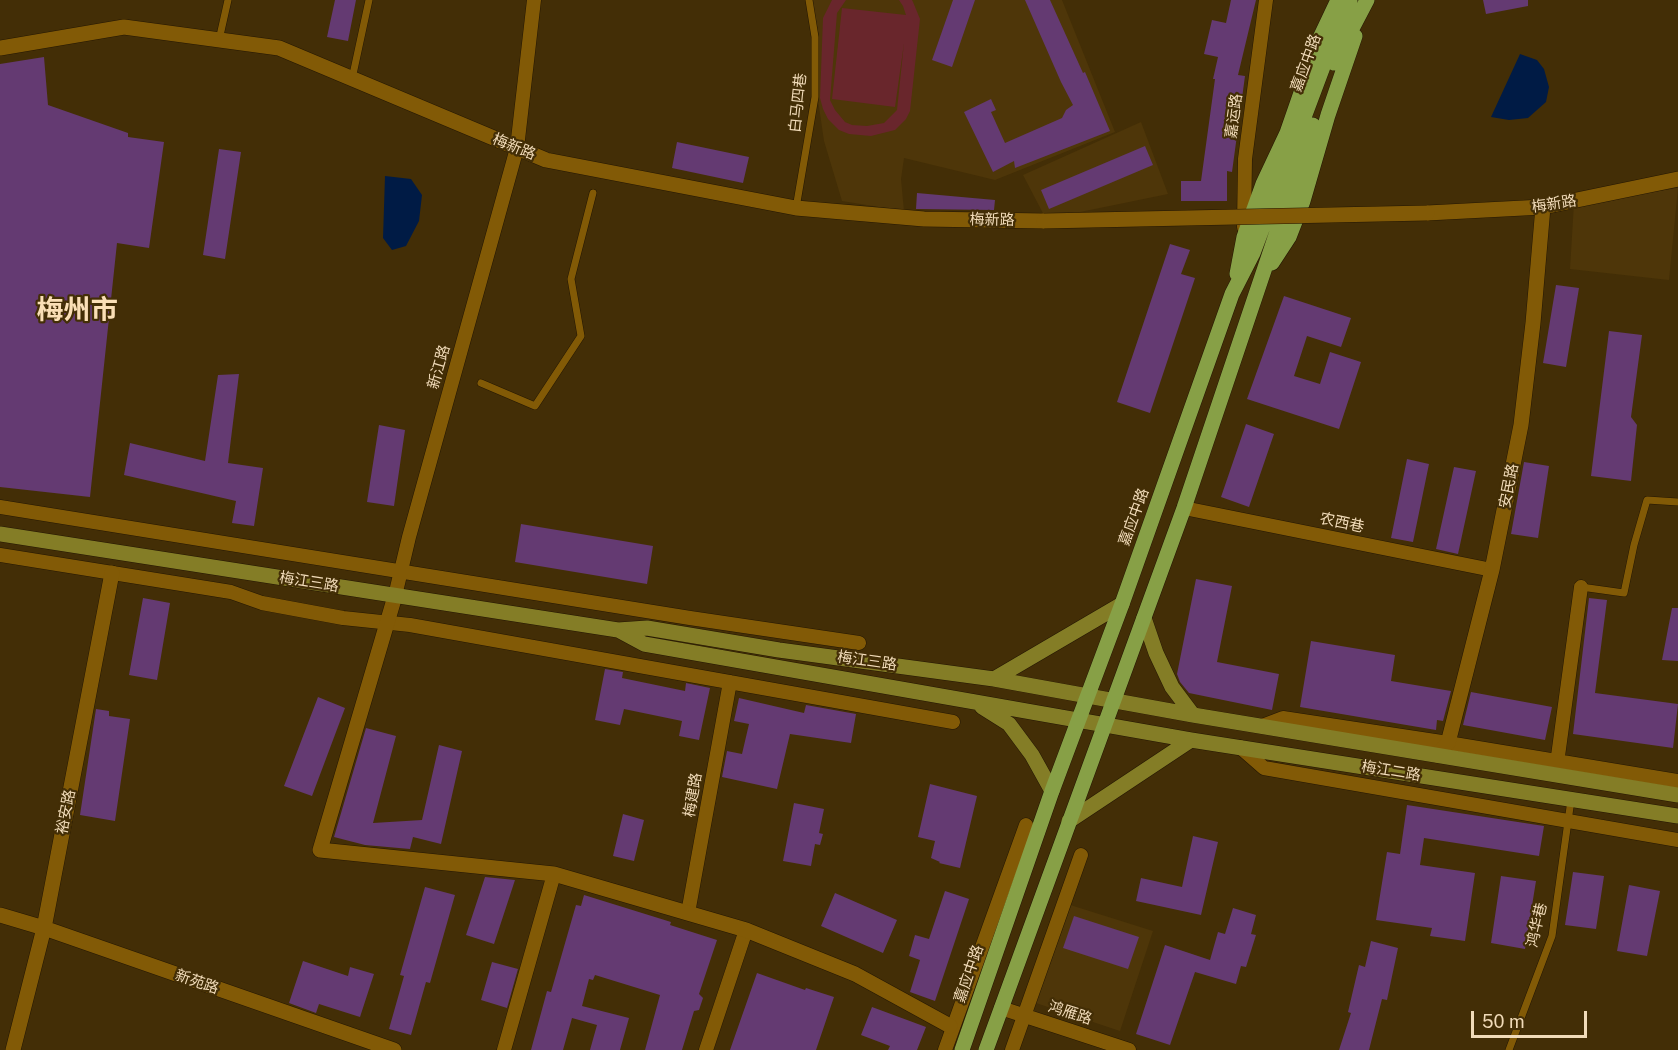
<!DOCTYPE html>
<html>
<head>
<meta charset="utf-8">
<style>
	body { margin:0 }
	#map { position:relative; width:1678px; height:1050px; overflow:hidden; background:#432e06; font-family:"Public Sans",sans-serif }
	canvas { display:block }
	.scale { position:absolute; left:1471px; top:1011px; width:116px; height:27px; box-sizing:border-box; border:3px solid #f1dbb9; border-top:0; padding-left:8px; font-size:18px; line-height:21px; white-space:nowrap; color:#f1dbb9; -webkit-text-stroke:4px #432e06; paint-order:stroke }
</style>
</head>
<body>
<div id="map">
<canvas width="1678" height="1050"></canvas>
<div class="scale">50 m</div>
</div>
<script>
const ctx = document.querySelector('canvas').getContext('2d');
ctx.lineJoin = 'round';
function fill(path, color) { ctx.fillStyle = color; ctx.fill(path, 'evenodd'); }
const toPath = rows => new Path2D(rows.map(r => 'M' + r).join(''));
function strokePath(path, color, width, dash) { ctx.strokeStyle = color; ctx.lineWidth = width; ctx.lineCap = dash ? 'butt' : 'round'; ctx.setLineDash(dash || []); ctx.stroke(path); }
function write(font, color, halo, rows, align = 'center') {
  ctx.font = font + ' "Public Sans","Noto Sans SC",sans-serif'; ctx.lineWidth = 4.5; ctx.setLineDash([]); ctx.textBaseline = 'middle'; ctx.strokeStyle = halo; ctx.fillStyle = color; for (const [text, x, y, turn = 0] of rows) {
    ctx.save(); ctx.translate(x, y); ctx.rotate((+turn || 0) * Math.PI / 180); ctx.textAlign = isNaN(turn) ? turn : align; if (halo) ctx.strokeText(text, 0, 0); ctx.fillText(text, 0, 0); ctx.restore();
  }
}
const built = toPath([
	[812,0,1062,0,1115,132,995,180,904,158,901,179,904,211,842,201,824,141,818,100,819,37],
	[1141,122,1168,194,1046,219,1023,175],
	[1678,188,1669,280,1570,269,1574,203],
	[1064,903,1153,931,1120,1031,1033,1002]
]);
const green = toPath([
	[832,0,846,0,837,13,830,100,835,110,845,122,852,125,867,126,884,123,897,110,904,43,895,107,832,99,842,8,906,15,903,6,899,0,912,0,913,2,920,19,910,111,906,119,895,130,871,136,849,134,839,130,828,119,823,109,820,98,823,18]
]);
const water = toPath([
	[1520,54,1537,60,1544,69,1549,87,1546,102,1528,118,1509,120,1491,117],
	[385,176,411,179,422,195,419,221,406,246,392,250,383,238]
]);
const building = toPath([
	[335,0,356,0,348,41,327,37],
	[953,0,975,0,952,67,932,60],
	[1025,0,1050,0,1083,73,1085,72,1110,131,1015,168,1014,161,993,172,964,112,991,99,996,110,991,112,1005,143,1062,118,1066,110,1073,105,1061,82],
	[1231,0,1256,0,1238,75,1245,76,1232,172,1227,171,1227,201,1181,201,1181,181,1201,181,1215,79,1213,79,1218,57,1204,54,1212,20,1226,23],
	[1483,0,1528,0,1528,6,1486,14],
	[44,57,48,105,128,133,128,137,164,142,149,248,117,243,90,497,0,487,0,64],
	[677,142,749,157,743,183,672,168],
	[1145,146,1153,165,1049,209,1041,190],
	[219,149,241,152,225,259,203,255],
	[917,193,995,200,994,210,916,209],
	[1170,244,1190,250,1181,274,1195,278,1150,413,1117,402],
	[1556,285,1579,288,1566,367,1543,363],
	[1284,296,1351,318,1341,347,1307,336,1294,376,1320,384,1330,352,1361,362,1339,429,1247,399],
	[1609,331,1642,335,1631,417,1637,425,1631,481,1591,476],
	[239,374,228,463,263,468,254,526,232,523,236,501,124,475,130,443,205,461,218,375],
	[1246,424,1274,434,1249,507,1221,497],
	[379,425,405,430,394,506,367,502],
	[1407,459,1429,464,1413,542,1391,538],
	[1524,462,1549,466,1538,538,1511,534],
	[1454,467,1476,471,1458,554,1436,549],
	[521,524,653,546,647,584,515,562],
	[1196,579,1232,586,1217,662,1279,674,1272,710,1189,693,1180,682,1177,674],
	[143,598,170,603,157,680,129,675],
	[1589,598,1607,600,1595,693,1678,704,1673,748,1573,734],
	[1672,608,1678,608,1678,661,1662,660],
	[1311,641,1395,655,1391,681,1451,691,1443,721,1437,720,1436,730,1300,707],
	[605,669,623,672,622,678,685,691,686,683,710,688,699,740,679,736,682,721,624,709,620,725,595,720],
	[1471,692,1552,707,1545,740,1463,725],
	[318,697,345,708,312,796,284,786],
	[739,698,804,713,806,705,856,714,851,743,790,734,777,789,722,777,727,751,742,754,749,724,734,721],
	[96,709,109,711,109,716,130,719,115,821,80,815],
	[366,728,396,736,373,823,422,820,439,745,462,751,441,844,413,837,410,849,365,845,334,837],
	[930,784,977,796,960,868,939,863,940,862,931,858,935,841,918,837],
	[794,803,824,809,819,833,823,834,820,845,815,844,811,866,783,861],
	[1407,805,1544,826,1539,856,1424,838,1420,865,1475,873,1465,941,1430,936,1432,928,1376,920,1387,852,1400,854],
	[623,814,644,820,634,861,613,856],
	[1193,836,1218,842,1201,915,1136,901,1141,878,1182,887],
	[1573,872,1604,876,1596,929,1565,925],
	[1501,876,1536,881,1525,949,1491,943],
	[485,877,515,880,494,944,466,935],
	[1629,885,1660,891,1647,956,1617,951],
	[425,887,455,895,430,983,426,982,411,1035,389,1029,404,976,400,975],
	[945,891,969,899,935,1001,910,992,920,960,909,956,915,935,929,939],
	[835,893,897,920,883,953,821,926],
	[584,895,671,922,670,925,717,940,699,994,703,998,699,1010,694,1011,682,1050,645,1050,660,995,595,975,593,980,589,979,582,1006,629,1018,620,1050,590,1050,597,1025,572,1018,563,1050,531,1050,547,991,551,992,576,905,581,906],
	[1233,908,1256,915,1251,934,1256,935,1246,967,1241,966,1236,984,1195,972,1170,1045,1136,1034,1165,945,1210,960,1218,932,1225,934],
	[1074,916,1139,937,1128,969,1063,948],
	[1371,941,1398,948,1387,1000,1382,999,1369,1050,1339,1050,1351,1013,1348,1012,1359,965,1365,967],
	[303,961,348,976,350,967,374,974,360,1017,319,1004,316,1013,289,1003],
	[492,962,518,969,507,1008,481,1000],
	[757,973,805,990,806,988,834,997,816,1050,730,1050],
	[872,1007,926,1027,917,1050,888,1050,890,1046,861,1035]
]);
const service = toPath([
	[219,40,228,0],
	[352,79,369,0],
	[796,208,815,97,815,37,809,0],
	[481,383,535,406,581,336,571,279,593,193],
	[1581,587,1624,593,1634,545,1647,500,1678,502],
	[1509,1050,1552,936,1571,800]
]);
const minor = toPath([
	[1244,227,1245,159,1266,0],
	[0,507,690,618,859,643],
	[1184,508,1492,570],
	[0,555,231,592,262,603,343,618,410,625,953,722],
	[395,596,409,537,517,148,534,0],
	[1262,726,1283,718,1448,743,1678,781],
	[1240,747,1264,768,1678,840],
	[1558,756,1581,587],
	[688,913,730,682],
	[1001,1008,1129,1050],
	[504,1050,554,874],
	[706,1050,746,930],
	[945,1050,1026,825],
	[1012,1050,1081,855]
]);
const tertiary = toPath([
	[0,48,124,27,279,48,546,160,796,208,924,219,1044,221],
	[1427,213,1543,207,1678,179],
	[395,596,320,850,554,874,746,930,855,974,950,1026],
	[1437,755,1448,743,1492,570,1521,425,1533,323,1543,207],
	[0,915,44,928,394,1050],
	[13,1050,44,928,112,573]
]);
const secondary = toPath([
	[0,534,618,630,647,628,779,650,994,679,1193,715,1678,795],
	[1144,618,1156,653,1172,687,1193,715],
	[618,630,644,644,975,702,1191,740,1678,816],
	[994,679,1122,604],
	[982,707,1009,724,1032,755,1052,791],
	[1069,821,1191,740]
]);
const primary = toPath([
	[1334,63,1367,0],
	[1272,263,1289,237,1303,201,1328,115,1355,36],
	[1237,274,1244,237,1263,184,1287,133,1320,38,1338,0],
	[962,1050,1052,791,1122,604,1232,294,1253,253,1333,40,1350,0],
	[986,1050,1184,508,1313,125]
]);
const tertiaryBridge = toPath([
	[1044,221,1427,213]
]);
const streetNames = [
	["嘉应中路",1306,63,-70],
	["白马四巷",798,103,-84],
	["嘉运路",1234,116,-82],
	["梅新路",514,147,22],
	["梅新路",1554,204,-9],
	["梅新路",992,220,1],
	["新江路",439,367,-74],
	["安民路",1509,486,-79],
	["嘉应中路",1134,517,-70],
	["农西巷",1342,523,12],
	["梅江三路",309,582,9],
	["梅江三路",867,661,8],
	["梅江二路",1391,771,9],
	["梅建路",693,795,-80],
	["裕安路",66,812,-79],
	["鸿华巷",1537,925,-77],
	["嘉应中路",969,974,-71],
	["新苑路",197,982,19],
	["鸿雁路",1070,1013,18]
];
const townNames = [
	["梅州市",77,311]
];
fill(built, '#4e3609');
fill(green, '#69262c');
fill(water, '#001b45');
fill(building, '#643a72');
strokePath(service, '#241703', 8);
strokePath(minor, '#241703', 15);
strokePath(tertiary, '#241703', 16);
strokePath(secondary, '#241703', 16);
strokePath(primary, '#241703', 16);
strokePath(service, '#825a06', 7);
strokePath(minor, '#825a06', 14);
strokePath(tertiary, '#825a06', 15);
strokePath(secondary, '#847d26', 15);
strokePath(primary, '#87a046', 15);
strokePath(tertiaryBridge, '#241703', 16, []);
strokePath(tertiaryBridge, '#825a06', 15);
write('15px', '#f1dbb9', '#432e06', streetNames);
write('bold 27px', '#fadfb6', '#432e06', townNames);
</script>
</body>
</html>
